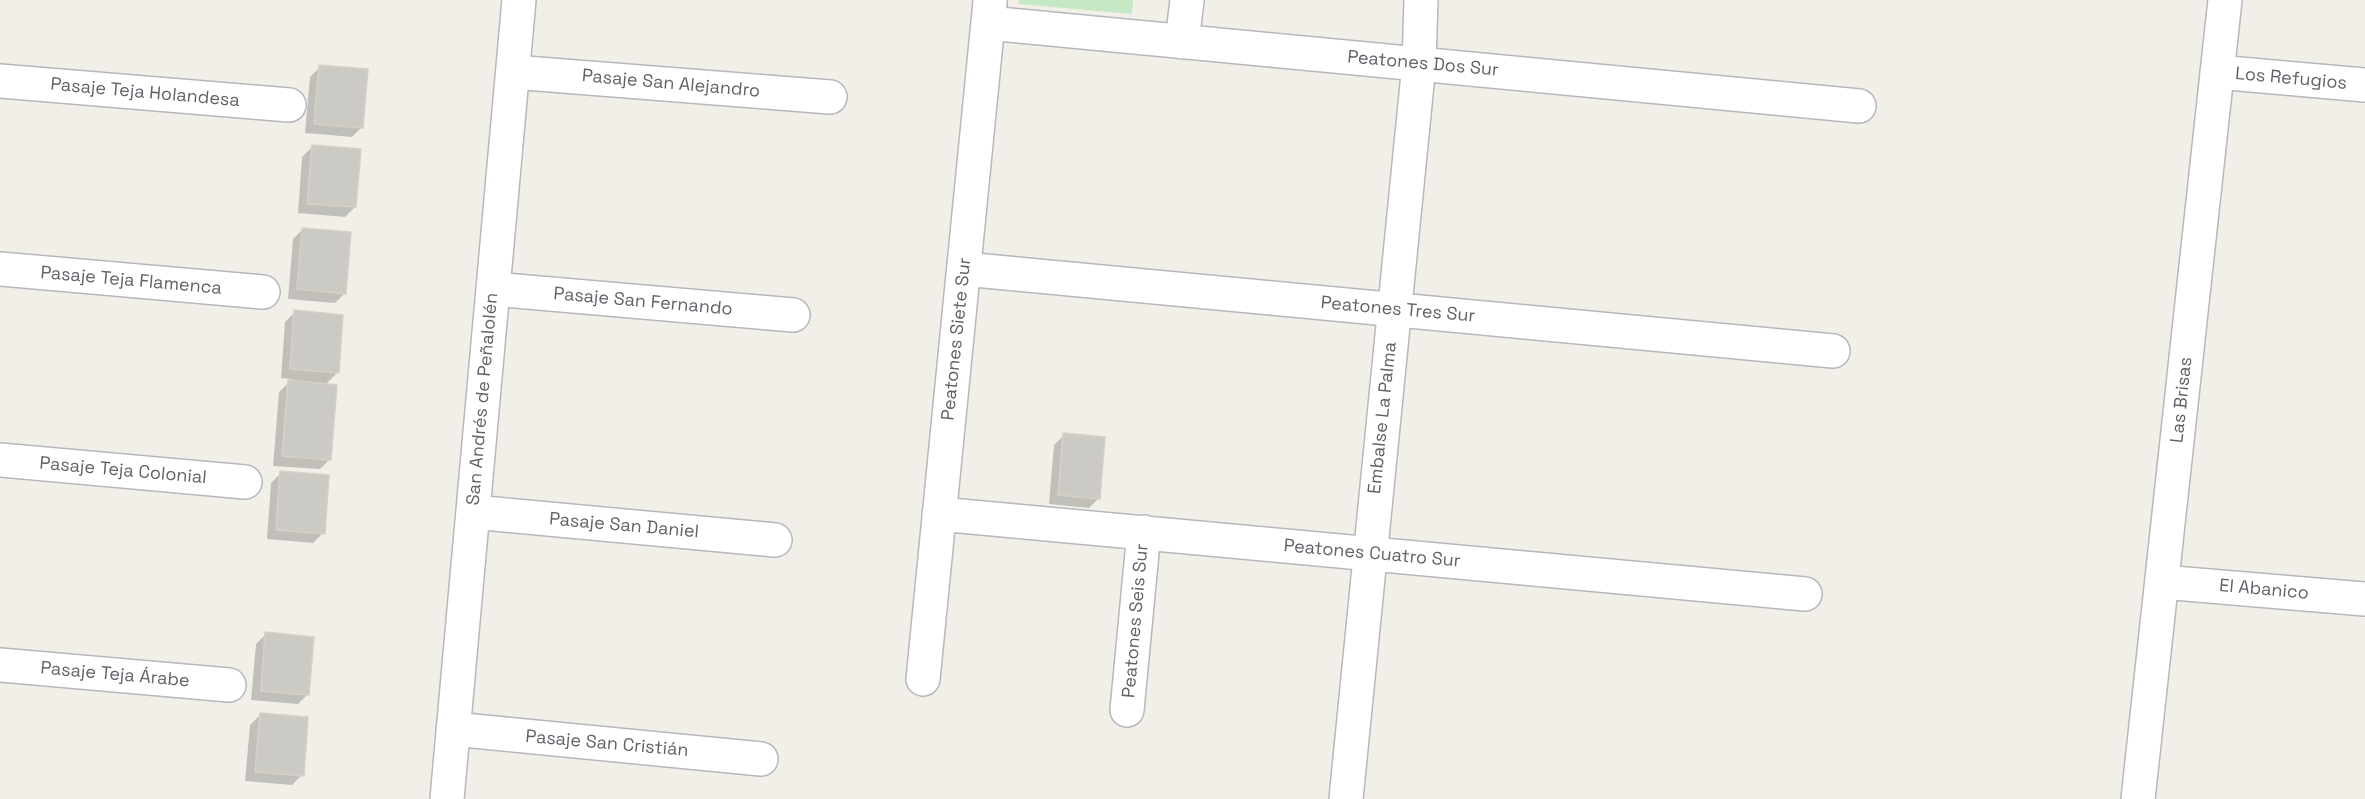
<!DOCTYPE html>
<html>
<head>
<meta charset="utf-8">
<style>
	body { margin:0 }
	canvas { display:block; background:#f1efe8 }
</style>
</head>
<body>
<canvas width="2365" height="799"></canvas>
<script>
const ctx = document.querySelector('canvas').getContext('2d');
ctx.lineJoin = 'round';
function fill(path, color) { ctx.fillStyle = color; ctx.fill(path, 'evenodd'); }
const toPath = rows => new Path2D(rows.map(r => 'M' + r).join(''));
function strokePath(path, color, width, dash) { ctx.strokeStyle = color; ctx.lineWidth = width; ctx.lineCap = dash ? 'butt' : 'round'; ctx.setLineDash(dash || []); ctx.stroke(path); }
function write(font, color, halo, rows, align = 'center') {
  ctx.font = font + ' "Space Grotesk",sans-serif'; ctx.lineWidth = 4.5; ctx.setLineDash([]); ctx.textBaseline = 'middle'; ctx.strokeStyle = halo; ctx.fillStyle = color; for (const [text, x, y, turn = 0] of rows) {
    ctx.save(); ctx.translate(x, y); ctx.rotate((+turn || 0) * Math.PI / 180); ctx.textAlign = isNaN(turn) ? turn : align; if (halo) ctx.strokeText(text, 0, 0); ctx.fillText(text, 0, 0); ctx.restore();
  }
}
const green = toPath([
	[1019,0,1133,0,1132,14,1019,4]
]);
const shadow = toPath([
	[320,67,362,127,352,137,305,133,310,77],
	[312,147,355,207,345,217,298,213,302,157],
	[303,229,345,293,335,303,288,299,293,239],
	[295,312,337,373,325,385,330,459,320,469,273,466,279,392,292,379,281,378,285,322],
	[1064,435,1099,498,1089,508,1049,504,1054,445],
	[281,473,323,533,313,543,267,539,271,483],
	[266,634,308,694,298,704,251,700,256,644],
	[260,715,302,775,292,785,245,781,250,725]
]);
const building = toPath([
	[319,65,368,69,363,128,314,124,319,65],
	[312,145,361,149,356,207,307,204,312,145],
	[302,228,351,232,346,294,297,289,302,228],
	[294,310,343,315,339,373,290,369,294,310],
	[288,380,337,385,331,460,282,456,288,380],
	[1063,433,1105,437,1100,499,1058,495,1063,433],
	[280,471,329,475,325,534,276,530,280,471],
	[265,632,314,637,309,695,261,691,265,632],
	[260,713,308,717,304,776,255,772,260,713]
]);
const minor = toPath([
	[988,23,1859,106],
	[1182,42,1187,0],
	[513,72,830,97],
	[2217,72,2365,85],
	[0,81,289,105],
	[0,269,263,292],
	[964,269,1833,351],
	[493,289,793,315],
	[0,460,245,482],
	[473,512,775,540],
	[939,514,1805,594],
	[2162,582,2365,599],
	[0,665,229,685],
	[923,679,990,2],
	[1127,710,1144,532],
	[453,729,761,759],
	[447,799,519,0],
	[1346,799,1419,64,1421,0],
	[2138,799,2225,0]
]);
const streetNames = [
	["Peatones Dos Sur",1423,64,5],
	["Los Refugios",2291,79,5],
	["Pasaje San Alejandro",671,84,5],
	["Pasaje Teja Holandesa",145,93,5],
	["Pasaje Teja Flamenca",131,281,5],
	["Pasaje San Fernando",643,302,5],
	["Peatones Tres Sur",1398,310,5],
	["Peatones Siete Sur",957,339,-84],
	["San Andrés de Peñalolén",483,399,-85],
	["Las Brisas",2182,400,-84],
	["Embalse La Palma",1383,418,-84],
	["Pasaje Teja Colonial",123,471,5],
	["Pasaje San Daniel",624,526,5],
	["Peatones Cuatro Sur",1372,554,5],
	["El Abanico",2264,590,5],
	["Peatones Seis Sur",1136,621,-85],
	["Pasaje Teja Árabe",115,675,5],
	["Pasaje San Cristián",607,744,5]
];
fill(green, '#c5e8c5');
fill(shadow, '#0003');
fill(building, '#cccac5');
strokePath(building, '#d6d1c6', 1.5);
strokePath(minor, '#b5b8bc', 36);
strokePath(minor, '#fff', 33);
write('18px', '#5f6368', '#fff', streetNames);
</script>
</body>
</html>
